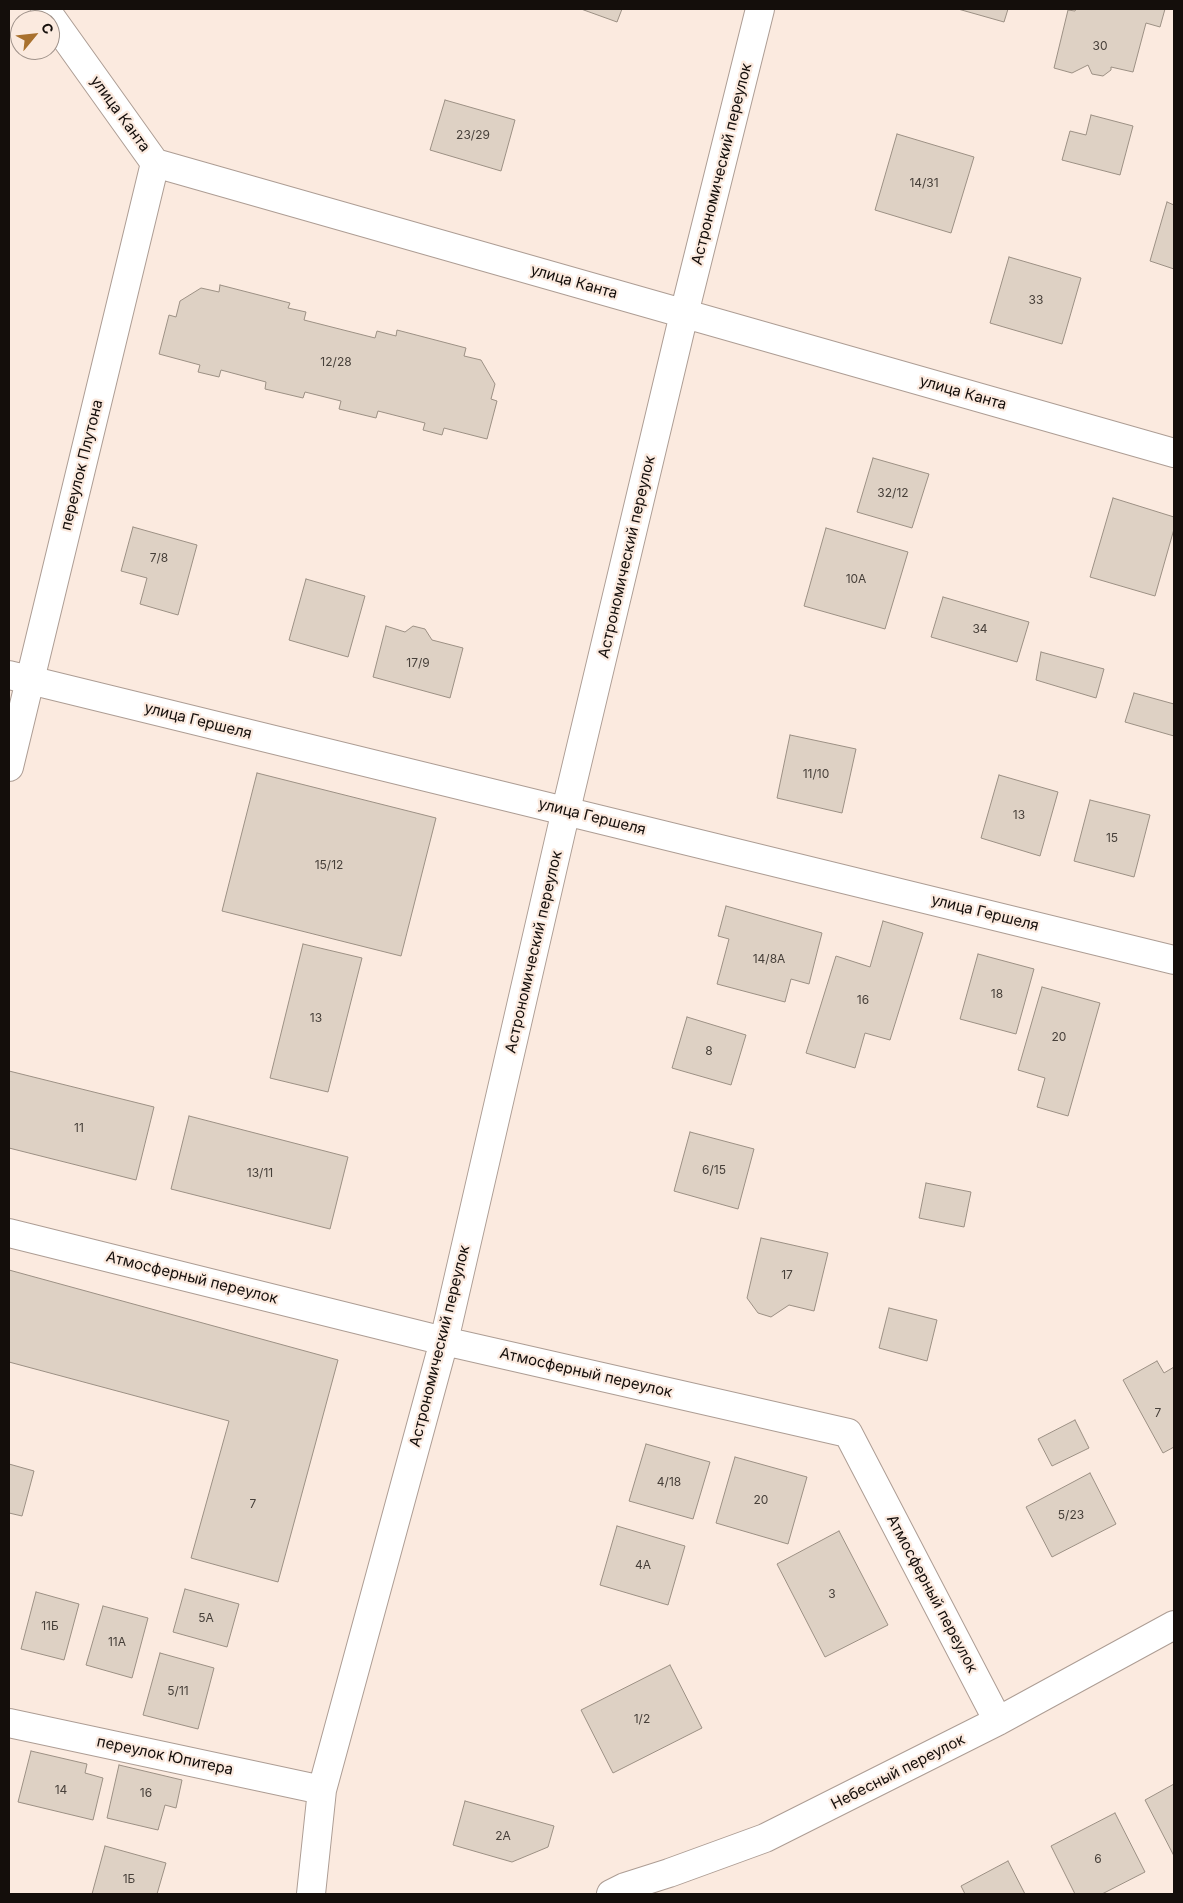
<!DOCTYPE html>
<html>
<head>
<meta charset="utf-8">
<style>
	body { margin:0 }
	#map { position:relative; width:1183px; height:1903px; overflow:hidden; background:#fbeadf; font-family:Inter,sans-serif }
	canvas { display:block }
	.frame { position:absolute; inset:0; border:10px solid #140e0b; pointer-events:none }
	.north { position:absolute; left:10px; top:10px; width:50px; height:50px; box-sizing:border-box; background:#fbeadf; border:1px solid #9f928a; border-radius:50%; rotate:62deg; font-size:14px; font-weight:700; line-height:20px; text-align:center; color:#140e0b }
	.north::after { content:''; display:block; margin:auto; width:18px; height:22px; background:#a9712e; clip-path:polygon(50% 0,100% 100%,50% 72%,0 100%) }
</style>
</head>
<body>
<div id="map">
<canvas width="1183" height="1903"></canvas>
<div class="frame"></div>
<div class="north">С</div>
</div>
<script>
const ctx = document.querySelector('canvas').getContext('2d');
ctx.lineJoin = 'round';
function fill(path, color) { ctx.fillStyle = color; ctx.fill(path, 'evenodd'); }
const toPath = rows => new Path2D(rows.map(r => 'M' + r).join(''));
function strokePath(path, color, width, dash) { ctx.strokeStyle = color; ctx.lineWidth = width; ctx.lineCap = dash ? 'butt' : 'round'; ctx.setLineDash(dash || []); ctx.stroke(path); }
function write(font, color, halo, rows, align = 'center') {
  ctx.font = font + ' Inter,sans-serif'; ctx.lineWidth = 4.5; ctx.setLineDash([]); ctx.textBaseline = 'middle'; ctx.strokeStyle = halo; ctx.fillStyle = color; for (const [text, x, y, turn = 0] of rows) {
    ctx.save(); ctx.translate(x, y); ctx.rotate((+turn || 0) * Math.PI / 180); ctx.textAlign = isNaN(turn) ? turn : align; if (halo) ctx.strokeText(text, 0, 0); ctx.fillText(text, 0, 0); ctx.restore();
  }
}
const building = toPath([
	[581,9,622,9,617,22,581,9],
	[958,9,1008,9,1004,22,958,9],
	[1076,9,1165,9,1160,27,1146,23,1133,72,1111,67,1111,70,1103,76,1092,74,1088,65,1072,73,1054,68,1068,10,1075,11,1076,9],
	[445,100,515,120,501,171,430,150,445,100],
	[1091,115,1133,126,1120,175,1062,160,1070,131,1086,135,1091,115],
	[897,134,974,157,951,233,875,210,897,134],
	[1167,202,1174,205,1174,269,1150,261,1167,202],
	[1009,257,1081,278,1062,344,990,323,1009,257],
	[220,285,290,303,288,308,306,312,304,320,375,338,377,331,396,336,397,330,466,348,464,356,481,360,495,384,491,399,497,401,487,439,444,428,442,435,423,430,425,423,378,411,376,418,339,409,341,401,305,392,303,398,265,389,266,382,221,370,219,377,198,372,200,365,159,354,169,315,176,317,180,301,201,288,219,292,220,285],
	[873,458,929,474,912,528,857,512,873,458],
	[1113,498,1174,517,1174,529,1155,596,1090,577,1113,498],
	[133,527,197,545,178,615,140,604,147,578,121,571,133,527],
	[826,528,908,552,885,629,804,606,826,528],
	[306,579,365,596,348,657,289,640,306,579],
	[943,597,1029,622,1017,662,931,637,943,597],
	[386,626,405,632,413,626,425,629,432,640,463,648,450,698,373,677,386,626],
	[1041,652,1104,669,1096,698,1036,680,1041,652],
	[1134,693,1174,704,1174,736,1125,722,1134,693],
	[790,735,856,749,842,813,777,798,790,735],
	[257,773,436,818,401,956,222,911,257,773],
	[999,775,1058,792,1040,856,981,838,999,775],
	[1090,800,1150,815,1134,877,1074,861,1090,800],
	[726,906,822,933,809,984,791,979,785,1002,717,984,729,939,718,936,726,906],
	[883,921,923,933,890,1040,865,1033,855,1068,806,1053,836,956,870,967,883,921],
	[303,944,362,958,328,1092,270,1078,303,944],
	[978,954,1034,969,1016,1034,960,1019,978,954],
	[1042,987,1100,1003,1068,1116,1037,1107,1045,1078,1018,1070,1042,987],
	[687,1017,746,1035,731,1085,672,1068,687,1017],
	[9,1071,154,1107,136,1180,9,1148,9,1071],
	[189,1116,348,1157,330,1229,171,1189,189,1116],
	[690,1132,754,1149,738,1209,674,1191,690,1132],
	[926,1183,971,1192,964,1227,919,1218,926,1183],
	[761,1238,828,1253,814,1311,789,1305,771,1317,758,1313,747,1298,761,1238],
	[9,1270,338,1360,278,1582,191,1558,229,1421,9,1362,9,1270],
	[889,1308,937,1320,927,1361,879,1348,889,1308],
	[1157,1361,1164,1373,1174,1367,1174,1447,1163,1453,1123,1380,1157,1361],
	[1075,1420,1089,1448,1052,1466,1038,1439,1075,1420],
	[646,1444,710,1462,693,1519,629,1501,646,1444],
	[735,1457,807,1477,788,1544,716,1523,735,1457],
	[9,1464,34,1471,22,1516,9,1513,9,1464],
	[1090,1473,1116,1524,1052,1557,1026,1507,1090,1473],
	[617,1526,685,1546,668,1605,600,1585,617,1526],
	[839,1531,888,1625,825,1657,777,1564,839,1531],
	[185,1589,239,1604,227,1647,173,1632,185,1589],
	[36,1592,79,1604,64,1660,21,1649,36,1592],
	[103,1606,148,1618,132,1678,86,1665,103,1606],
	[160,1653,214,1668,198,1729,143,1715,160,1653],
	[670,1665,702,1728,613,1773,581,1710,670,1665],
	[31,1751,87,1764,85,1773,103,1778,93,1820,18,1802,31,1751],
	[119,1765,182,1780,176,1808,165,1805,158,1830,107,1818,119,1765],
	[1174,1784,1174,1856,1145,1800,1174,1784],
	[465,1801,554,1826,548,1847,512,1862,453,1845,465,1801],
	[1115,1813,1145,1872,1102,1894,1075,1894,1051,1846,1115,1813],
	[105,1846,166,1863,157,1894,92,1894,105,1846],
	[1008,1861,1025,1894,965,1894,961,1886,1008,1861]
]);
const minor = toPath([
	[45,9,155,163,1174,453],
	[9,675,1174,960],
	[9,767,155,163],
	[9,1233,444,1341,848,1433,998,1721],
	[9,1723,322,1790],
	[311,1894,322,1790,444,1341,566,810,684,314,760,9],
	[611,1894,625,1887,669,1873,765,1838,998,1721,1174,1625]
]);
const numberNames = [
	["30",1100,46],
	["23/29",473,135],
	["14/31",924,183],
	["33",1036,300],
	["12/28",336,362],
	["32/12",893,493],
	["7/8",159,558],
	["10А",856,579],
	["34",980,629],
	["17/9",418,663],
	["11/10",816,774],
	["13",1019,815],
	["15",1112,838],
	["15/12",329,865],
	["14/8А",769,959],
	["18",997,994],
	["16",863,1000],
	["13",316,1018],
	["20",1059,1037],
	["8",709,1051],
	["11",79,1128],
	["6/15",714,1170],
	["13/11",260,1173],
	["17",787,1275],
	["7",1158,1413],
	["4/18",669,1482],
	["20",761,1500],
	["7",253,1504],
	["5/23",1071,1515],
	["4А",643,1565],
	["3",832,1594],
	["5А",206,1618],
	["11Б",50,1626],
	["11А",117,1642],
	["5/11",178,1691],
	["1/2",642,1719],
	["14",61,1790],
	["16",146,1793],
	["2А",503,1836],
	["6",1098,1859],
	["1Б",129,1879]
];
const streetNames = [
	["улица Канта",120,114,54],
	["Астрономический переулок",722,164,-76],
	["улица Канта",574,282,16],
	["улица Канта",963,393,16],
	["переулок Плутона",82,465,-76],
	["Астрономический переулок",627,557,-77],
	["улица Гершеля",198,721,14],
	["улица Гершеля",592,817,14],
	["улица Гершеля",985,913,14],
	["Астрономический переулок",534,952,-77],
	["Атмосферный переулок",192,1278,14],
	["Астрономический переулок",440,1346,-76],
	["Атмосферный переулок",586,1373,13],
	["Атмосферный переулок",932,1594,62],
	["переулок Юпитера",165,1756,12],
	["Небесный переулок",898,1772,-27]
];
fill(building, '#ded1c4');
strokePath(building, '#9c9084', 1);
strokePath(minor, '#ad9d94', 30);
strokePath(minor, '#fff', 28);
write('12px', '#463f39', null, numberNames);
write('15px', '#140e0b', '#fbeadf', streetNames);
</script>
</body>
</html>
